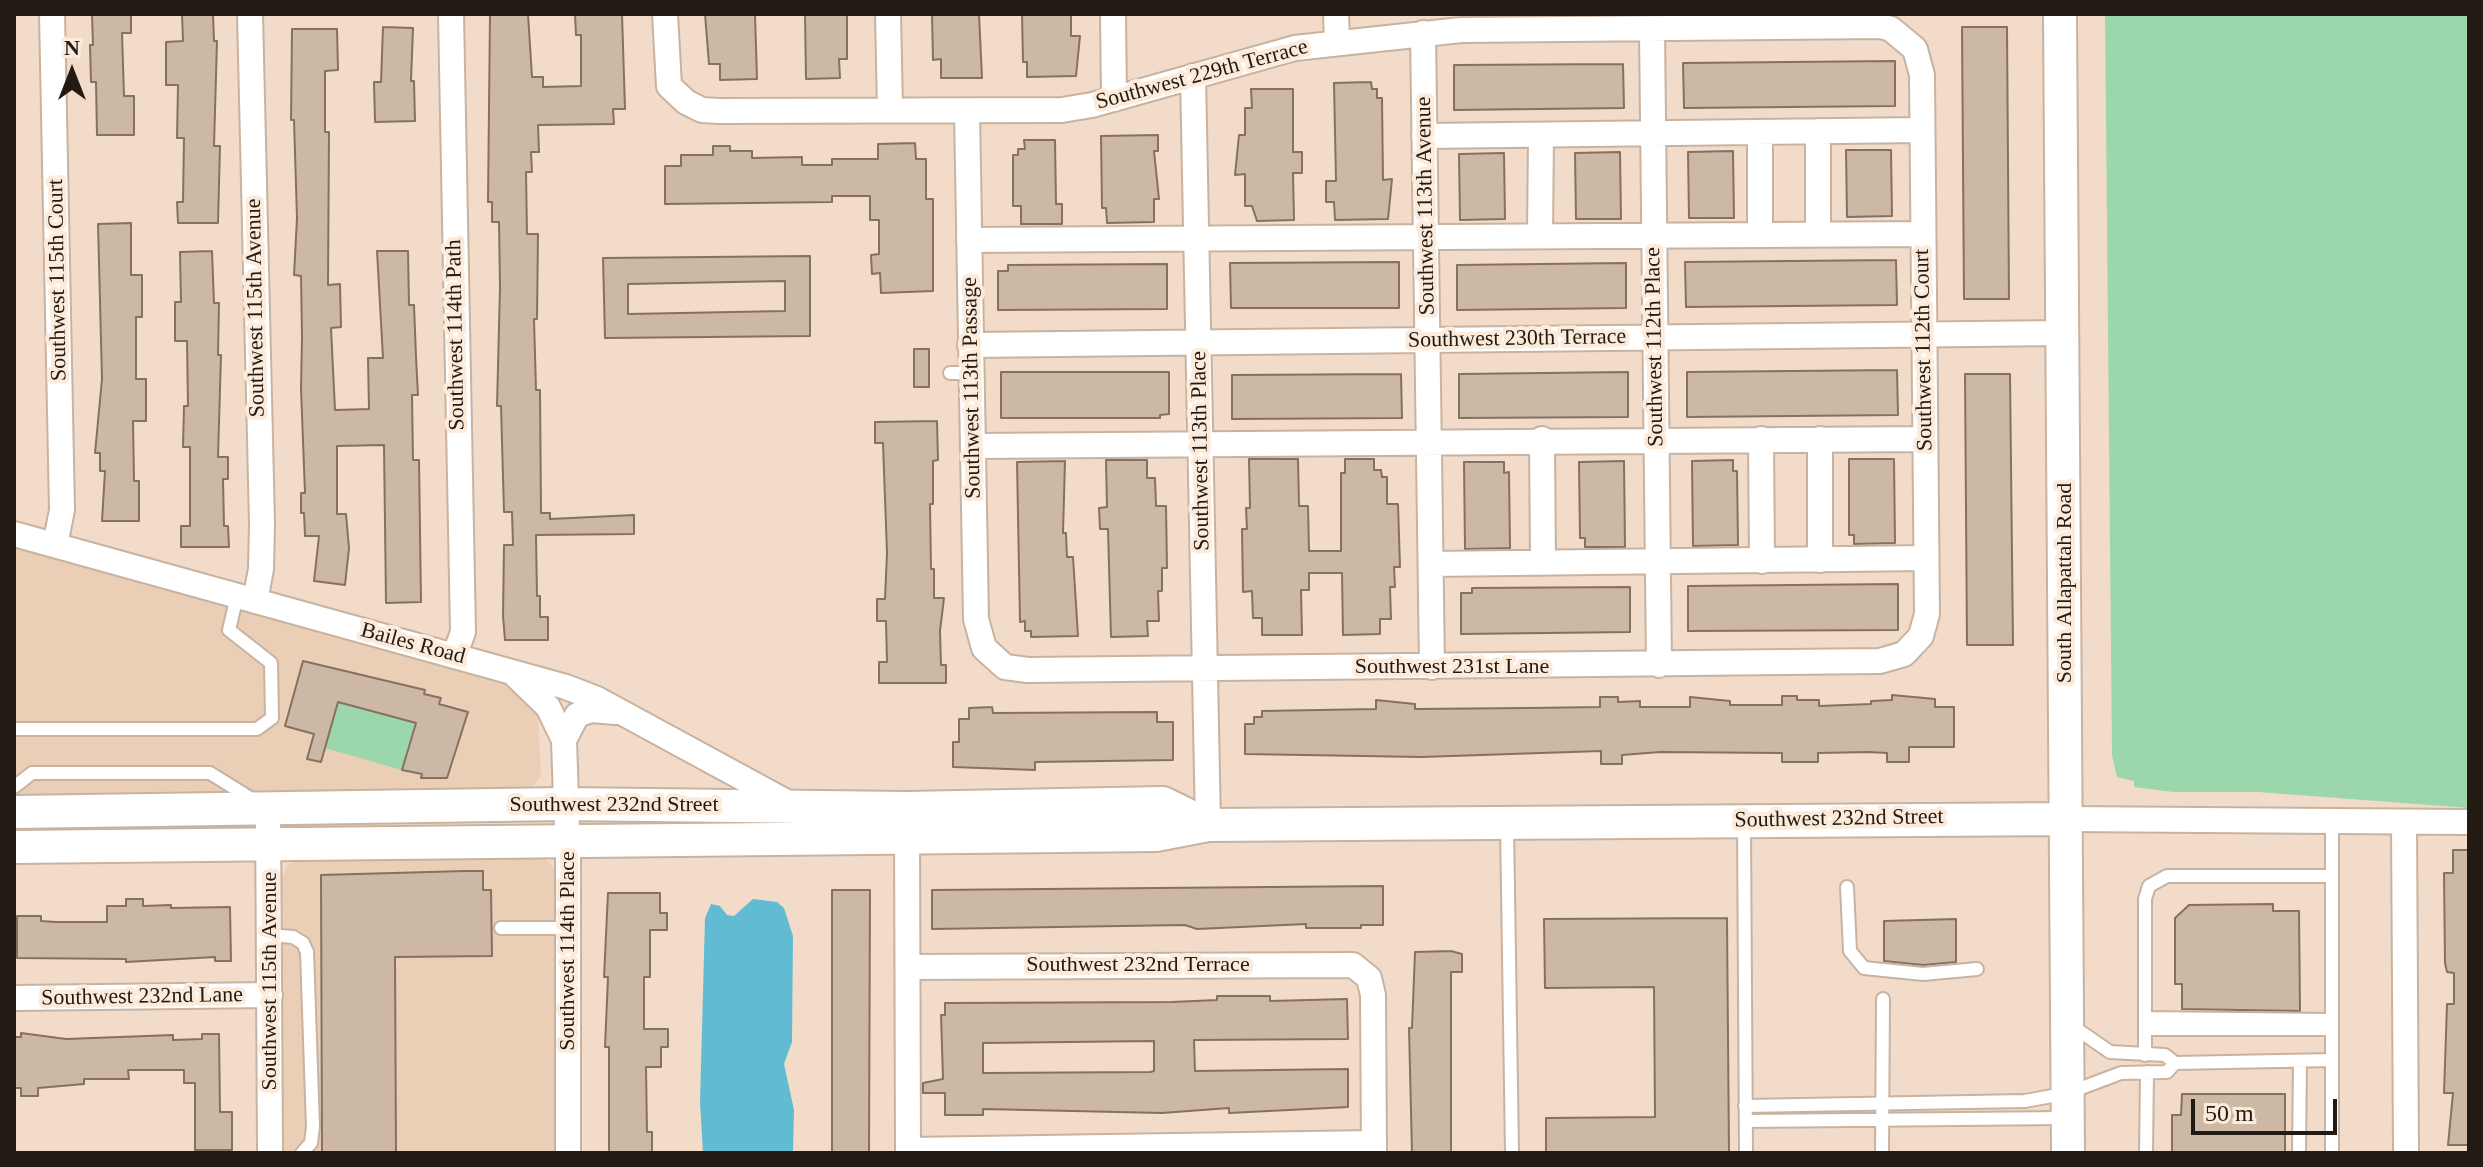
<!DOCTYPE html>
<html>
<head>
<meta charset="utf-8">
<style>
	body { margin:0 }
	#map { position:relative; width:2483px; height:1167px; overflow:hidden; background:#f2dcc9; font-family:Georgia,serif }
	canvas { display:block }
	.frame { position:absolute; inset:0; border:16px solid #221a13; pointer-events:none }
	.north { position:absolute; left:32px; top:32px; width:80px; height:80px; -webkit-text-stroke:6px #fceadb; paint-order:stroke; rotate:0deg; font-size:22px; font-weight:700; line-height:32px; text-align:center; color:#221a13 }
	.north::after { content:''; display:block; margin:auto; width:28px; height:36px; background:#221a13; clip-path:polygon(50% 0,100% 100%,50% 72%,0 100%) }
	.scale { position:absolute; left:2191px; top:1099px; width:146px; height:36px; box-sizing:border-box; border:4px solid #221a13; border-top:0; padding-left:10px; font-size:24px; line-height:28px; white-space:nowrap; color:#221a13; -webkit-text-stroke:6px #fceadb; paint-order:stroke }
</style>
</head>
<body>
<div id="map">
<canvas width="2483" height="1167"></canvas>
<div class="frame"></div>
<div class="north">N</div>
<div class="scale">50 m</div>
</div>
<script>
const ctx = document.querySelector('canvas').getContext('2d');
ctx.lineJoin = 'round';
function fill(path, color) { ctx.fillStyle = color; ctx.fill(path, 'evenodd'); }
const toPath = rows => new Path2D(rows.map(r => 'M' + r).join(''));
function strokePath(path, color, width, dash) { ctx.strokeStyle = color; ctx.lineWidth = width; ctx.lineCap = dash ? 'butt' : 'round'; ctx.setLineDash(dash || []); ctx.stroke(path); }
function write(font, color, halo, rows, align = 'center') {
  ctx.font = font + ' Georgia,serif'; ctx.lineWidth = 8; ctx.setLineDash([]); ctx.textBaseline = 'middle'; ctx.strokeStyle = halo; ctx.fillStyle = color; for (const [text, x, y, turn = 0] of rows) {
    ctx.save(); ctx.translate(x, y); ctx.rotate((+turn || 0) * Math.PI / 180); ctx.textAlign = isNaN(turn) ? turn : align; if (halo) ctx.strokeText(text, 0, 0); ctx.fillText(text, 0, 0); ctx.restore();
  }
}
const built = toPath([
	[14,544,505,683,520,693,538,716,541,776,529,791,14,798],
	[304,854,541,856,551,864,557,876,559,1153,280,1153,278,886,287,866]
]);
const green = toPath([
	[2105,14,2469,14,2469,808,2258,792,2173,792,2134,787,2134,781,2117,777,2112,756],
	[338,702,416,723,402,770,325,748]
]);
const water = toPath([
	[753,899,777,902,784,908,793,936,792,1042,784,1064,794,1110,793,1153,703,1153,700,1102,705,918,711,904,720,906,727,915,734,916]
]);
const building = toPath([
	[92,14,131,14,131,33,122,33,124,96,134,96,134,135,97,135,96,82,91,82,90,45,93,45,92,14],
	[182,14,213,14,214,41,217,41,214,146,220,146,218,223,178,223,177,202,183,202,184,138,177,138,178,85,166,85,166,42,183,41,182,14],
	[490,14,528,14,532,77,543,77,543,87,581,86,581,35,576,35,575,14,622,14,625,109,613,109,614,124,538,125,539,152,531,152,532,172,526,172,527,234,538,234,537,319,534,319,536,390,540,390,541,513,550,513,550,519,634,515,634,534,536,535,537,596,540,596,540,617,548,617,548,640,505,640,503,616,504,545,513,545,512,512,504,512,501,406,497,406,500,287,499,222,492,222,492,202,488,202,490,14],
	[705,14,755,14,757,79,720,80,720,64,709,64,705,14],
	[805,14,847,14,847,59,839,59,840,78,806,79,805,14],
	[932,14,979,14,982,78,941,78,941,59,933,60,932,14],
	[1022,14,1071,14,1071,36,1080,36,1076,76,1027,77,1027,62,1023,62,1022,14],
	[383,27,413,28,411,81,414,81,415,121,375,122,374,82,381,82,383,27],
	[1962,27,2007,27,2009,299,1964,299,1962,27],
	[292,29,337,29,338,70,325,71,325,132,329,132,328,285,340,284,341,327,331,328,335,410,369,409,368,358,383,358,377,251,408,251,409,305,414,305,416,357,418,395,412,395,413,460,419,460,421,602,386,603,384,445,337,446,337,514,346,514,349,548,345,585,314,581,319,536,305,536,304,513,301,513,301,493,305,493,301,389,302,337,301,276,294,275,297,218,294,120,291,120,292,29],
	[1895,61,1895,106,1684,108,1683,63,1895,61],
	[1623,64,1624,108,1454,110,1454,65,1623,64],
	[1371,82,1372,89,1377,89,1377,98,1382,98,1383,180,1392,179,1388,219,1335,220,1334,202,1326,202,1326,181,1336,181,1334,83,1371,82],
	[1251,89,1293,89,1293,152,1302,152,1302,173,1293,173,1294,220,1257,221,1252,206,1245,206,1245,174,1235,175,1239,135,1245,135,1245,108,1252,108,1251,89],
	[1158,135,1158,151,1154,151,1159,199,1154,199,1154,222,1107,223,1106,208,1102,208,1101,136,1158,135],
	[1024,140,1055,140,1056,204,1062,204,1062,224,1021,224,1021,206,1013,206,1013,155,1018,155,1018,149,1025,149,1024,140],
	[915,143,916,159,926,159,926,199,933,199,933,291,881,293,880,273,872,274,871,255,879,254,879,220,870,220,870,196,832,196,832,202,665,204,665,166,681,166,681,155,713,155,713,146,730,146,730,151,752,151,752,158,802,157,802,165,832,165,832,159,878,159,878,144,915,143],
	[1846,150,1891,150,1892,216,1847,217,1846,150],
	[1733,151,1734,218,1689,218,1688,152,1733,151],
	[1620,152,1621,219,1576,219,1575,153,1620,152],
	[1504,153,1505,219,1460,220,1459,154,1504,153],
	[131,223,131,275,142,275,142,317,136,317,136,379,146,379,146,421,133,421,134,481,139,481,139,521,102,521,105,471,100,471,100,453,95,453,102,379,98,224,131,223],
	[212,251,214,303,219,303,218,355,221,355,218,457,228,457,228,479,223,479,224,526,228,526,229,547,181,547,181,526,190,526,190,447,183,447,184,406,188,406,187,341,175,341,175,302,181,302,180,252,212,251],
	[810,256,810,336,605,338,603,258,810,256],
	[785,281,785,311,628,314,628,284,785,281],
	[1896,260,1897,305,1686,307,1685,262,1896,260],
	[1399,262,1399,308,1231,308,1230,263,1399,262],
	[1626,263,1626,308,1457,310,1457,265,1626,263],
	[1167,264,1167,309,998,310,998,271,1008,271,1008,265,1167,264],
	[914,349,929,349,929,387,914,387,914,349],
	[1897,370,1898,415,1687,417,1687,372,1897,370],
	[1001,372,1169,372,1169,414,1160,415,1160,418,1001,418,1001,372],
	[1628,372,1628,417,1459,418,1459,374,1628,372],
	[1401,374,1402,418,1232,419,1232,375,1401,374],
	[1965,374,2010,374,2013,645,1967,645,1965,374],
	[937,421,938,460,933,461,933,504,930,504,931,569,934,569,934,598,944,598,940,631,941,665,946,665,946,683,879,683,879,662,887,662,886,621,877,621,877,599,885,599,887,553,883,443,875,443,875,422,937,421],
	[1249,459,1298,459,1299,506,1308,506,1309,551,1341,551,1341,473,1345,473,1345,459,1374,459,1374,470,1381,470,1382,477,1387,477,1387,504,1398,504,1400,567,1394,567,1395,587,1390,587,1391,619,1380,619,1380,634,1343,635,1342,573,1309,573,1309,590,1301,590,1302,635,1262,635,1262,618,1253,618,1252,591,1243,592,1242,529,1247,529,1246,508,1250,508,1249,459],
	[1849,459,1894,459,1895,543,1854,544,1854,535,1849,535,1849,459],
	[1106,460,1147,460,1147,478,1155,478,1156,506,1166,506,1167,568,1162,568,1162,591,1158,591,1159,621,1147,621,1148,636,1111,637,1108,529,1100,529,1099,508,1107,507,1106,460],
	[1733,460,1733,471,1737,471,1738,545,1693,546,1692,461,1733,460],
	[1065,461,1063,533,1066,533,1067,557,1073,557,1078,636,1031,637,1031,631,1025,631,1025,621,1020,622,1017,462,1065,461],
	[1624,461,1625,547,1585,547,1585,538,1580,538,1579,462,1624,461],
	[1464,462,1504,462,1504,473,1509,472,1510,548,1465,549,1464,462],
	[1898,584,1898,630,1688,631,1688,586,1898,584],
	[1630,587,1630,632,1461,634,1461,593,1472,593,1472,588,1630,587],
	[303,661,425,690,424,694,441,698,439,704,468,712,447,778,421,778,422,774,402,770,416,723,338,702,321,762,307,759,314,734,285,726,303,661],
	[1892,695,1935,699,1935,707,1954,707,1954,747,1909,747,1909,762,1887,762,1887,753,1869,752,1818,753,1818,762,1782,762,1782,753,1660,752,1622,755,1622,764,1601,764,1601,751,1421,757,1245,754,1245,724,1254,724,1254,717,1262,717,1262,711,1376,709,1376,700,1415,704,1415,709,1527,708,1600,707,1600,697,1618,697,1618,702,1640,701,1640,707,1690,707,1690,697,1730,701,1730,705,1782,705,1782,696,1797,696,1797,700,1819,700,1819,706,1871,704,1871,701,1892,700,1892,695],
	[992,707,993,713,1157,712,1157,722,1173,722,1173,760,1035,762,1035,770,953,767,953,742,959,742,959,719,969,719,969,708,992,707],
	[2453,850,2469,850,2469,1145,2448,1145,2453,1093,2444,1093,2447,1004,2454,1004,2454,973,2447,972,2445,963,2444,873,2453,873,2453,850],
	[465,871,483,871,483,890,491,890,492,956,395,957,396,1153,322,1153,321,875,465,871],
	[1383,886,1383,925,1361,925,1361,928,1306,928,1306,924,1197,929,1185,925,932,929,932,890,1383,886],
	[832,890,870,890,869,1153,832,1153,832,890],
	[608,893,660,893,660,913,667,913,667,930,650,930,650,977,644,977,644,1029,668,1029,668,1047,661,1047,661,1067,646,1067,647,1132,652,1132,652,1153,609,1153,609,1047,605,1047,608,977,604,977,608,893],
	[126,899,143,899,143,906,171,905,171,908,230,907,231,961,215,961,215,957,126,962,126,959,17,958,17,916,41,916,41,921,56,922,107,922,107,906,126,906,126,899],
	[2273,904,2273,911,2299,911,2300,1011,2182,1009,2182,984,2175,984,2175,918,2189,905,2273,904],
	[1727,918,1729,1153,1546,1153,1546,1118,1655,1117,1654,987,1545,988,1544,919,1727,918],
	[1956,919,1956,962,1923,965,1884,961,1884,921,1956,919],
	[1451,951,1462,954,1462,972,1451,972,1451,1153,1412,1153,1409,1028,1412,1028,1415,952,1451,951],
	[1217,996,1270,996,1270,1001,1347,999,1348,1039,1194,1040,1195,1071,1348,1069,1348,1107,1229,1113,1229,1108,1162,1113,983,1109,983,1115,945,1115,945,1093,923,1093,923,1083,943,1079,941,1015,945,1015,945,1003,1172,1002,1217,1000,1217,996],
	[1154,1041,1154,1071,1150,1072,983,1073,983,1043,1154,1041],
	[21,1033,66,1039,173,1035,173,1040,202,1039,202,1034,219,1034,220,1112,232,1112,232,1150,195,1150,195,1083,184,1083,184,1070,128,1070,129,1079,84,1079,84,1084,38,1088,38,1096,21,1096,21,1088,14,1088,14,1037,21,1037,21,1033],
	[2182,1094,2285,1094,2285,1152,2172,1153,2172,1115,2181,1115,2182,1094]
]);
const lane = toPath([
	[950,373,971,373],
	[14,729,257,729,272,718,271,663,229,630,237,596],
	[14,787,32,773,210,773,255,801],
	[2332,823,2332,1153],
	[1507,824,1512,1153],
	[1744,824,1746,1153],
	[1847,887,1850,951,1864,968,1923,974,1977,969],
	[501,928,568,928],
	[269,935,293,937,303,943,307,952,313,1127,311,1143,302,1153],
	[2145,1018,2332,1020],
	[2071,1025,2110,1052,2165,1055,2175,1063,2332,1060],
	[2146,1029,2332,1029],
	[2145,1055,2145,899,2149,886,2167,876,2332,876],
	[1745,1106,2025,1101,2068,1093,2121,1073,2167,1072,2175,1063],
	[1746,1121,2065,1118],
	[1882,1153,1883,999],
	[2146,1153,2147,1072],
	[2299,1153,2300,1061]
]);
const street = toPath([
	[52,14,62,510,55,545],
	[250,14,262,524,261,569,255,601],
	[451,14,463,632,455,654],
	[665,14,669,86,686,102,702,110,719,111,1062,110,1092,105,1295,48,1461,30,1881,26,1891,29,1915,49,1922,75,1927,614,1921,636,1904,654,1880,661,1028,670,1005,667,984,648,976,619,967,112],
	[888,14,890,110],
	[1113,14,1114,99],
	[1336,14,1337,42],
	[1652,29,1659,665],
	[1423,33,1432,667],
	[1193,76,1208,825],
	[1424,136,1921,130],
	[1760,233,1760,132],
	[1818,233,1818,131],
	[1540,236,1541,135],
	[969,240,1922,234],
	[970,345,2063,333],
	[1542,439,1543,563],
	[1761,439,1762,561],
	[973,446,1925,439],
	[14,534,566,687,597,699,792,805],
	[1820,560,1820,439],
	[1431,564,1926,558],
	[516,676,548,707,564,740,568,859,568,1153],
	[564,740,577,715,591,710,615,712],
	[268,809,270,1153],
	[2067,819,2469,822],
	[907,823,908,1153],
	[2404,823,2406,1153],
	[908,967,1353,965,1369,978,1373,995,1374,1153],
	[14,998,270,995],
	[908,1150,1374,1143]
]);
const secondary = toPath([
	[2060,14,2068,1153],
	[14,812,564,804,907,808,1163,803,1208,825],
	[14,847,1156,835,1208,825,2067,819]
]);
const streetNames = [
	["Southwest 229th Terrace",1202,75,-15],
	["Southwest 113th Avenue",1426,206,-91],
	["Southwest 115th Court",58,280,-91],
	["Southwest 115th Avenue",256,308,-91],
	["Southwest 114th Path",456,335,-91],
	["Southwest 230th Terrace",1517,339,-1],
	["Southwest 112th Place",1655,347,-91],
	["Southwest 112th Court",1924,350,-91],
	["Southwest 113th Passage",972,388,-91],
	["Southwest 113th Place",1201,451,-91],
	["South Allapattah Road",2065,583,-90],
	["Bailes Road",413,644,15],
	["Southwest 231st Lane",1452,667],
	["Southwest 232nd Street",614,805],
	["Southwest 232nd Street",1839,819,-1],
	["Southwest 114th Place",568,951,-90],
	["Southwest 232nd Terrace",1138,965],
	["Southwest 115th Avenue",270,981,-90],
	["Southwest 232nd Lane",142,997,-1]
];
fill(built, '#ebceb6');
fill(green, '#9cd7ab');
fill(water, '#61bcd3');
fill(building, '#cdb7a5');
strokePath(building, '#857160', 2);
strokePath(lane, '#c8b2a0', 16);
strokePath(street, '#c8b2a0', 28);
strokePath(secondary, '#c8b2a0', 36);
strokePath(lane, '#fff', 12);
strokePath(street, '#fff', 24);
strokePath(secondary, '#fff', 32);
write('22px', '#221a13', '#fceadb', streetNames);
</script>
</body>
</html>
